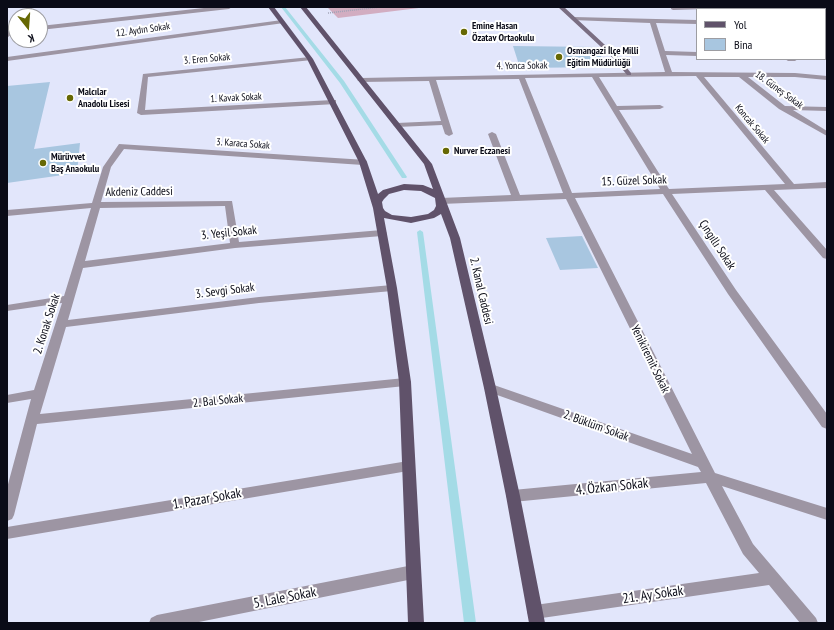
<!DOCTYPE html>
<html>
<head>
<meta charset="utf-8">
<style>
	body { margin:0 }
	#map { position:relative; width:834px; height:630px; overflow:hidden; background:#e2e6fb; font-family:"PT Sans Narrow",sans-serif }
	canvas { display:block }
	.frame { position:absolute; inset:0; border:8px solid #0a0b17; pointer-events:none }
	.legend { position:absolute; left:696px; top:8px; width:130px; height:52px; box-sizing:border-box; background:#fff; border:1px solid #9d9da2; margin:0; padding:5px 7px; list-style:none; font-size:12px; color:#0a0b17 }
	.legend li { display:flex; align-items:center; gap:8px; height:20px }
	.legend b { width:20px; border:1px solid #9d9da2 }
	.north { position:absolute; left:8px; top:8px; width:40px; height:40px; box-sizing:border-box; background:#fff; border:1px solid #9d9da2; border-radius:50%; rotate:163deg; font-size:11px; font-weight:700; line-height:16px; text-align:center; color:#0a0b17 }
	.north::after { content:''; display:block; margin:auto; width:14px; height:18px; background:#666803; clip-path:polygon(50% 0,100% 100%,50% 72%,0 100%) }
</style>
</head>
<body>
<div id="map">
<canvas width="834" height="630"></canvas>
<div class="frame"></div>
<ul class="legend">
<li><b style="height:5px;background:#60526a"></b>Yol</li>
<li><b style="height:11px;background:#a8c6e0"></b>Bina</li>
</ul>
<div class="north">K</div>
</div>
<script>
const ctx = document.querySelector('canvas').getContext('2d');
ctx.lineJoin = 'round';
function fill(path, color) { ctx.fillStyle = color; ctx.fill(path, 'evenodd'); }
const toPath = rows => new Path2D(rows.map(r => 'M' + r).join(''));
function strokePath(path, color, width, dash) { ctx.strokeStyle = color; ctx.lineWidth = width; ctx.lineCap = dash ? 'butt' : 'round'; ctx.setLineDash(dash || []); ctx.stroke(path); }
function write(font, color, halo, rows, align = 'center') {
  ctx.font = font + ' "PT Sans Narrow",sans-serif'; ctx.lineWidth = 4; ctx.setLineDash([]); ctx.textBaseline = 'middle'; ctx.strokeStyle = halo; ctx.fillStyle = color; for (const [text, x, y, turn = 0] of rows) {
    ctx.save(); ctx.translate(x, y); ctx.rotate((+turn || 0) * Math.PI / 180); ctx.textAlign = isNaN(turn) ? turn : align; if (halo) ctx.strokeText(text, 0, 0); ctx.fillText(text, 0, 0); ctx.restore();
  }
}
const green = toPath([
	[327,7,427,7,338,18]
]);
const stream = toPath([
	[281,7,285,7,344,81,407,177,406,178,402,178,340,83,281,7],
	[420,230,423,232,476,623,464,623,417,232,420,230]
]);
const building = toPath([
	[513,46,596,47,607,67,520,68],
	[50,82,34,149,80,143,77,173,7,183,7,86],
	[582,236,598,268,560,270,546,238]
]);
const path = toPath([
	[328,13,380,7]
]);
const minor = toPath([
	[27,7,33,7,26,16,20,16,27,7],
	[213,7,232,7,229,9,40,30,40,26,213,7],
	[671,7,708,7,705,9,673,10,671,9,671,7],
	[795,7,803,7,805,9,797,9,795,7],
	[574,17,697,20,697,24,656,23,665,51,697,52,697,56,666,55,672,72,795,73,827,76,827,80,795,77,748,77,785,106,827,107,827,111,793,110,827,131,827,136,779,109,739,77,704,77,794,184,827,182,827,188,774,190,827,250,827,259,823,258,765,190,672,194,736,290,827,414,827,429,822,427,728,294,663,194,575,198,715,473,827,508,827,520,722,486,753,544,816,618,818,623,800,623,769,585,535,619,529,617,527,612,529,607,535,605,759,573,743,554,706,483,513,502,508,500,506,496,508,492,513,490,701,472,698,467,486,391,484,388,486,385,490,384,494,385,692,454,566,199,441,204,436,201,441,198,511,195,488,134,492,132,496,134,520,195,563,193,519,79,436,80,453,134,449,136,445,134,442,125,397,127,393,125,397,123,441,121,429,81,361,82,357,80,361,78,665,72,650,23,572,20,572,18,574,17],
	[696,76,785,184,669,189,619,110,660,109,664,107,660,105,617,106,599,77,696,76],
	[592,77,660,189,572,193,525,78,592,77],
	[825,17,827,18,827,22,825,21,825,17],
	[282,20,285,22,284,23,7,61,7,57,282,20],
	[16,24,16,30,7,38,7,32,16,24],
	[825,26,827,26,827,30,825,30,825,26],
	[310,57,312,58,312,60,148,77,145,110,333,100,336,100,336,104,141,115,137,113,143,74,310,57],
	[785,59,798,59,795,61,788,61,785,59],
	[119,144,366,160,367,162,363,165,124,149,111,167,101,202,232,201,239,242,382,230,387,233,382,236,235,248,83,268,68,320,259,297,392,285,397,288,392,291,259,303,66,327,40,414,405,378,409,379,411,382,409,385,405,386,37,424,14,515,12,519,7,521,7,488,31,399,7,403,7,395,34,390,62,303,7,311,7,305,64,296,91,208,7,216,7,210,92,203,103,167,119,144],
	[225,206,230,243,85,261,100,208,225,206],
	[408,461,413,462,415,466,413,470,408,471,7,539,7,527,408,461],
	[413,565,418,567,421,572,418,577,413,579,194,623,149,623,151,618,157,615,413,565]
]);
const secondary = toPath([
	[558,7,564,7,618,57,631,73,631,75,627,75,614,59,558,7]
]);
const primary = toPath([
	[268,7,274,7,313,59,367,162,378,194,383,190,404,184,423,185,433,189,424,164,300,7,306,7,432,164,460,238,496,388,520,496,545,623,529,623,506,496,484,388,450,238,441,214,434,218,411,223,384,218,397,288,411,382,424,623,408,623,399,382,387,288,373,208,359,162,307,59,268,7],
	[404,190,421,191,435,198,436,206,434,210,428,214,411,217,392,215,385,211,383,208,382,202,384,199,389,194,404,190]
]);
const markers = [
	[464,32,4,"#666803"],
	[559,57,4,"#666803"],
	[70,98,4,"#666803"],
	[446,151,4,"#666803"],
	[43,163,4,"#666803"]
];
const farPoinames = [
	["Emine Hasan",472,26],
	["Özatav Ortaokulu",472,38],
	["Osmangazi İlçe Milli",567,51],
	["Eğitim Müdürlüğü",567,63],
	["Malcılar",78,92],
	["Anadolu Lisesi",78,104],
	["Nurver Eczanesi",454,151],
	["Mürüvvet",51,157],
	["Baş Anaokulu",51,169]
];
const farStreetnames = [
	["12. Aydın Sokak",143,30,-8],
	["3. Eren Sokak",207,59,-5],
	["4. Yonca Sokak",522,66,-1],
	["18. Güneş Sokak",779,90,36],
	["1. Kavak Sokak",236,98,-3],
	["Koncak Sokak",752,124,50],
	["3. Karaca Sokak",243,144,4]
];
const streetNames = [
	["15. Güzel Sokak",634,181,-2],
	["Akdeniz Caddesi",139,192,-1],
	["3. Yeşil Sokak",229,233,-6],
	["Çıngıllı Sokak",717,245,57],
	["3. Sevgi Sokak",225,291,-7],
	["2. Kanal Caddesi",481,291,77],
	["2. Konak Sokak",47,324,-72],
	["Yenikiremit Sokak",650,359,64],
	["2. Bal Sokak",218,401,-6],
	["2. Büklüm Sokak",596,426,20]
];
const nearStreetnames = [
	["4. Özkan Sokak",612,487,-6],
	["1. Pazar Sokak",207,499,-10],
	["21. Ay Sokak",653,595,-8],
	["5. Lale Sokak",285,598,-11]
];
fill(green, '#d2adc1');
fill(stream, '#a4dbe6');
fill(building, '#a8c6e0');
strokePath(path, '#a0a3b6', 1.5, [1, 1]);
fill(minor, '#9d95a3');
fill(secondary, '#7a6e82');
fill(primary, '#60526a');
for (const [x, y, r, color] of markers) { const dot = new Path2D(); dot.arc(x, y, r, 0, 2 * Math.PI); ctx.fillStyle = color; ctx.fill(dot); strokePath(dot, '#fff', 1.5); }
write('bold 10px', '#0a0b17', '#fff', farPoinames, 'left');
write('10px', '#0a0b17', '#fff', farStreetnames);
write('12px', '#0a0b17', '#fff', streetNames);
write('14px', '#0a0b17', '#fff', nearStreetnames);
</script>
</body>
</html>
